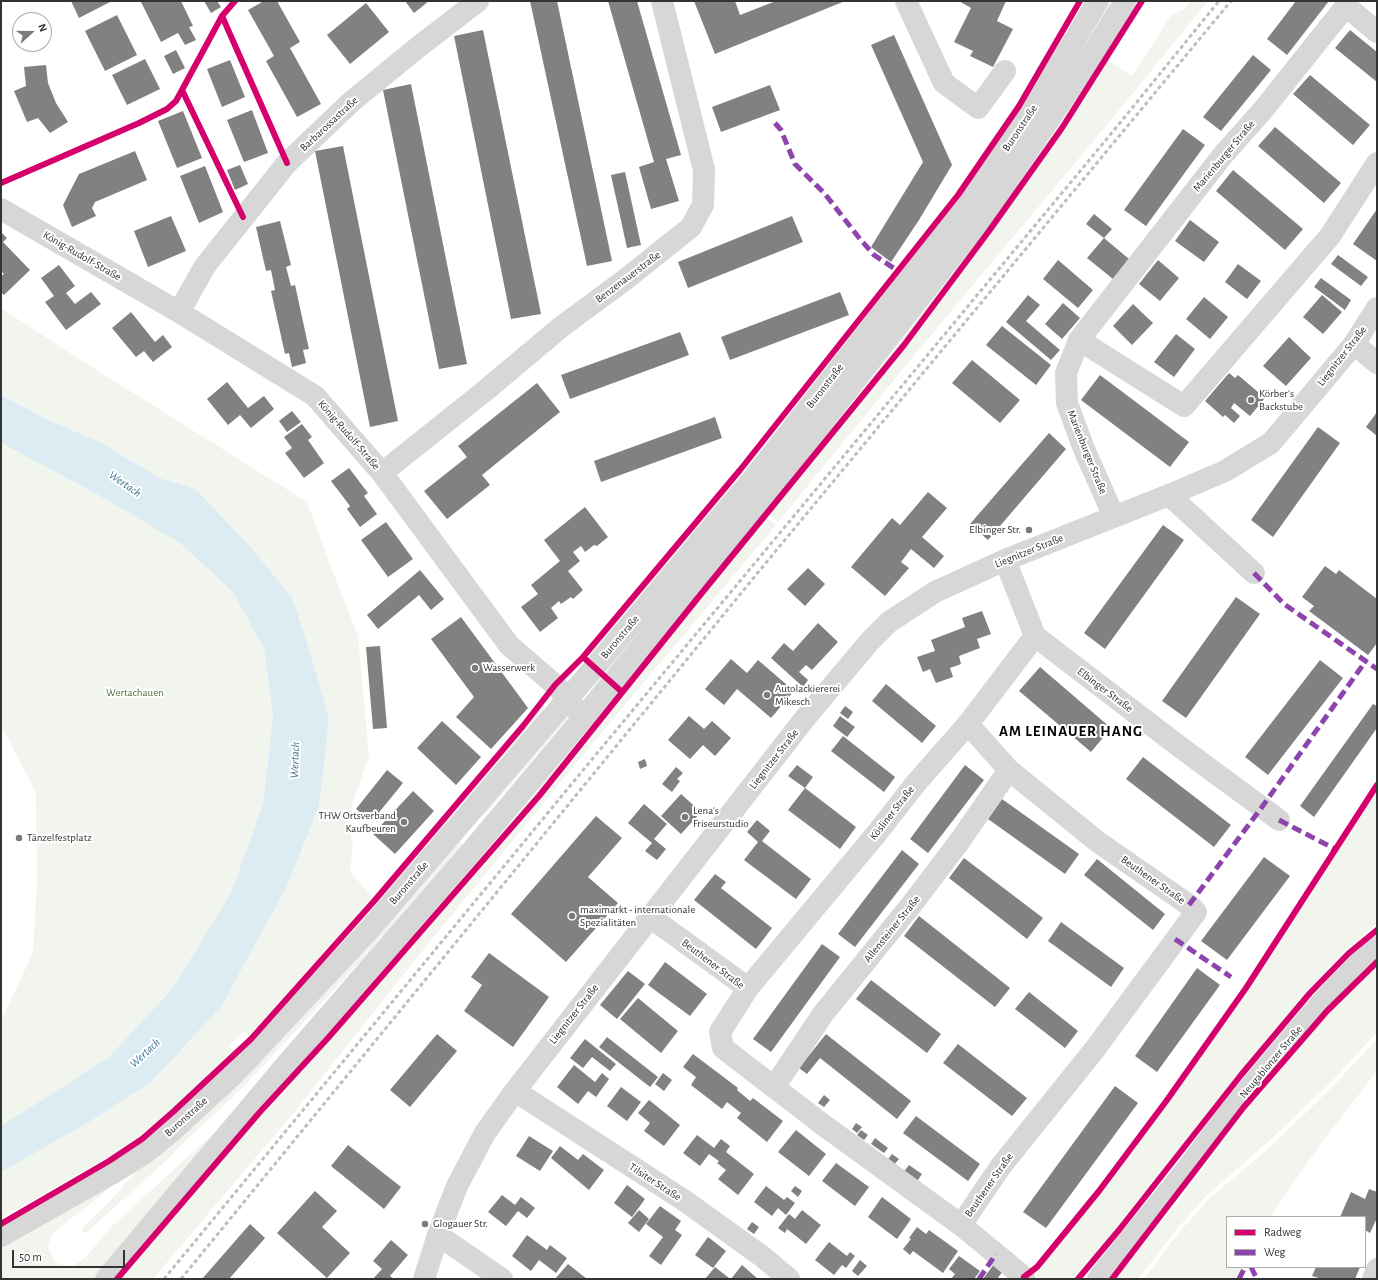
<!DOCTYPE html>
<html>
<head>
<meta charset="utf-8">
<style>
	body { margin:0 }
	#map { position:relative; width:1378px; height:1280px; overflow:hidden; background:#fff; font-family:"Alegreya Sans",sans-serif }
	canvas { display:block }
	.frame { position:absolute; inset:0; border:2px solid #333; pointer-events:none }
	.legend { position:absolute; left:1226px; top:1216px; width:140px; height:52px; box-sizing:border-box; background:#fff; border:1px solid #adadad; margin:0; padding:5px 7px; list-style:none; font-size:12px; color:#333 }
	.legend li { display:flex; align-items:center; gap:8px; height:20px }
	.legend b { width:20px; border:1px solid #adadad }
	.north { position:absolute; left:12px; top:12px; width:40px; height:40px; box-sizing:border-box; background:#fff; border:1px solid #adadad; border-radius:50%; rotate:69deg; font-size:11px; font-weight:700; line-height:16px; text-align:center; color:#333 }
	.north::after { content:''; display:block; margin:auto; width:14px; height:18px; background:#7a7a7a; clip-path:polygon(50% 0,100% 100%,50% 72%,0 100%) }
	.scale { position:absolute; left:12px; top:1250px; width:113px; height:18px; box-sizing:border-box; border:2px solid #333; border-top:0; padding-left:5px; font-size:12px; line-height:14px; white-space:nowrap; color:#333; -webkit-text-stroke:3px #fff; paint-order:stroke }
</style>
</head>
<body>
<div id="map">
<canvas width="1378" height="1280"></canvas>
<div class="frame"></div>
<ul class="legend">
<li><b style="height:5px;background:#d6006c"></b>Radweg</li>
<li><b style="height:5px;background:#8e44ad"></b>Weg</li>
</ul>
<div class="north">N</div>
<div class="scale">50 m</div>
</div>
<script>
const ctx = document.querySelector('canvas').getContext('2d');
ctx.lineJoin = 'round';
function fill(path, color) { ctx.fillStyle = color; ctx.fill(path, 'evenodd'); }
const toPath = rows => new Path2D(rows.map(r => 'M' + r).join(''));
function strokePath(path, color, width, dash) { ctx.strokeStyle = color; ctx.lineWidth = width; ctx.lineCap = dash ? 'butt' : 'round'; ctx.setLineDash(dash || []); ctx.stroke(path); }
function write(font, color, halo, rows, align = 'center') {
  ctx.font = font + ' "Alegreya Sans",sans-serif'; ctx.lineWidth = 4; ctx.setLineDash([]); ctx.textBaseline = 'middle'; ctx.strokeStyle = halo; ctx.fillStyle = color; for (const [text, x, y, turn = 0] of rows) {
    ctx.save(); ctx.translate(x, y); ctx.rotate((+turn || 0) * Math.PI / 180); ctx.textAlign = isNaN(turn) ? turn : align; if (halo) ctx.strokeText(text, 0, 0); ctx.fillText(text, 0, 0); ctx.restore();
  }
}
const green = toPath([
	[1134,1,1140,1,1061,127,988,230,902,344,623,688,621,687],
	[1191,1,1208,1,1106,126,917,352,778,522,768,514,905,347,991,233,1064,129,1108,60,1132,76,1172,14,1183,10],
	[1,308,79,359,307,502,331,567,358,636,369,756,347,818,353,846,350,872,373,897,249,1036,244,1031,229,1045,234,1051,172,1109,138,1137,107,1158,1,1218,1,1172,86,1124,151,1082,221,1007,287,886,319,807,329,719,314,665,293,599,249,545,195,490,160,478,98,441,52,422,1,395],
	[1,443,93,492,180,543,233,592,264,649,273,715,263,804,231,893,172,989,108,1058,1,1126,1,1020,33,953,37,883,36,793,3,729,1,717],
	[729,486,733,490,591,657,588,655],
	[766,517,776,525,578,761,415,960,296,1110,153,1279,120,1279,261,1115,406,952,540,798,701,596],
	[614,695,616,697,538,794,328,1035,306,1059,303,1057],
	[543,705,545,707,527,732,465,806,462,804],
	[564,713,568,718,484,816,479,813],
	[1377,790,1377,923,1347,950,1306,993,1240,1072,1076,1279,1036,1279,1038,1269,1100,1192,1169,1101,1249,990,1285,933,1312,893,1339,848],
	[446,818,451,821,366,924,252,1039,376,902],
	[458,839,463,846,378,943,245,1085,180,1146,167,1160,87,1232,83,1232,83,1227,112,1199,146,1160],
	[1377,965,1377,1032,1335,1078,1270,1140,1206,1196,1177,1229,1138,1279,1115,1279,1174,1207,1246,1111,1329,1013],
	[1377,1039,1377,1071,1319,1146,1270,1217,1227,1217,1227,1267,1243,1267,1237,1279,1144,1279,1180,1231,1210,1198,1275,1143,1336,1083],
	[242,1107,97,1279,1,1279,1,1246,115,1180,104,1193,53,1233,48,1246,55,1262,71,1267,85,1258,111,1227]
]);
const water = toPath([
	[1,395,52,422,98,441,160,478,195,489,249,545,293,599,314,665,329,719,319,807,287,886,221,1007,151,1082,86,1124,1,1172,1,1126,108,1058,172,989,231,893,263,804,273,715,264,649,233,592,180,543,93,492,1,443]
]);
const building = toPath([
	[71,1,112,1,79,18],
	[143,1,181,1,193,26,189,27,196,40,185,45,178,33,161,42,141,2],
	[204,1,217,1,221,7,211,13],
	[264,1,277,1,300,42,290,48,321,104,297,117,266,61,274,56,248,10],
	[405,1,429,1,414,13],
	[530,1,557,1,612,261,587,266],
	[608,1,637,1,681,155,666,159,679,201,651,209,639,167,654,162],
	[694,1,735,1,740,15,776,1,845,1,715,54],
	[959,1,1006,1,997,21,1013,29,993,67,970,56,973,51,954,42,971,8],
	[1296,1,1329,1,1287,55,1267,39],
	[366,3,389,32,350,64,327,35],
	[117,15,137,55,105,71,85,31],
	[483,30,541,314,511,319,454,36],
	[1350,30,1377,52,1377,82,1335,48],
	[894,35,952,165,919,220,891,262,871,247,923,162,871,45],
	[176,50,185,68,173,74,164,56],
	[1253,55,1271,70,1221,131,1203,117],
	[145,59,160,89,127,105,112,75],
	[230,60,245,97,222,107,207,69],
	[46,65,48,83,56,103,68,122,50,133,38,118,27,122,14,91,26,86,24,67],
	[1310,75,1370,125,1353,145,1293,94],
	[411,84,467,364,439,369,383,90],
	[770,85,780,110,721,132,712,107],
	[252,110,268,153,244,162,227,120],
	[183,111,202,158,177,168,158,121],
	[1275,127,1341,183,1324,203,1258,146],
	[1183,129,1205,145,1146,226,1124,210],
	[343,146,398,421,370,427,315,151],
	[135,151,147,180,95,202,92,208,96,216,72,227,63,205,79,174],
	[240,165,248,184,235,190,227,170],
	[205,166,223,212,199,223,180,176],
	[1233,170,1303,229,1285,250,1216,191],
	[625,172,641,245,627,248,611,175],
	[1377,209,1377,261,1353,244],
	[1094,214,1112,229,1104,238,1086,224],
	[171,216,186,251,148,267,134,231],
	[792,216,803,242,688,288,678,262],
	[1190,220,1219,242,1204,262,1175,241],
	[280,221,291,265,286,267,291,286,295,285,309,349,303,350,306,363,292,367,289,353,285,354,271,291,275,290,271,270,266,271,256,227],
	[1,232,7,238,3,242,30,270,4,295,1,292,1,276,4,274,1,271],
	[1104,238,1129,259,1113,279,1087,258],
	[1338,255,1368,277,1361,286,1331,264],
	[1058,260,1093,290,1078,308,1043,279],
	[1158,260,1179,278,1160,301,1139,284],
	[1238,264,1261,281,1247,299,1225,282],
	[59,265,75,286,66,293,75,304,91,292,101,304,66,330,45,302,54,296,41,278],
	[1321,278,1351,300,1345,310,1314,287],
	[840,292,849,315,730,360,721,337],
	[1028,295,1040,305,1026,321,1060,350,1051,360,1006,322],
	[1322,295,1342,312,1323,334,1303,317],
	[1204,297,1228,317,1210,339,1186,319],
	[1063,303,1080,318,1062,339,1045,324],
	[1133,304,1153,323,1132,345,1113,326],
	[131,312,155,342,163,335,172,347,153,362,144,351,136,357,112,328],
	[1002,326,1051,365,1036,385,986,345],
	[680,332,689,355,570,399,561,375],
	[1176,334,1195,349,1174,377,1154,362],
	[1289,337,1311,358,1286,386,1263,366],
	[972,360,1020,400,1000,423,952,383],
	[1229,373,1235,378,1238,375,1265,398,1250,416,1234,403,1231,408,1240,416,1234,423,1225,415,1223,417,1205,401],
	[1100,375,1189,442,1170,467,1081,400],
	[227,382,248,408,264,396,274,409,251,428,240,415,228,425,207,399],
	[537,383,560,412,482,475,490,485,447,519,424,491,467,457,458,446],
	[292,411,301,422,287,432,279,421],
	[1377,412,1377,436,1366,427],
	[715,417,722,438,601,482,594,461],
	[302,424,312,437,308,440,324,463,304,478,285,453,292,448,284,437],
	[1318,427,1340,443,1273,537,1251,520],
	[1049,433,1066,449,988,540,970,524],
	[349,468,368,493,364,496,377,514,360,527,347,509,350,506,331,481],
	[928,492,947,508,922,537,944,556,934,568,911,549,901,562,909,568,885,596,851,567,892,518,900,525],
	[585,507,608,537,597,546,594,545,585,552,581,546,573,552,580,561,568,571,583,590,573,599,571,597,561,604,559,601,551,608,558,618,540,632,521,607,538,594,531,585,560,561,544,540],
	[386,522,413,559,388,577,361,540],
	[1163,525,1184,540,1105,649,1084,633],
	[1325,566,1336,574,1339,570,1377,599,1377,643,1368,655,1309,611,1314,606,1302,597],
	[808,568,825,584,805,606,787,589],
	[420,570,444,599,431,610,419,595,378,629,367,615],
	[1236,597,1260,614,1186,718,1162,701],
	[982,611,991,634,977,639,980,648,959,656,961,664,950,668,953,677,936,683,930,669,923,672,917,657,935,651,931,640,965,627,962,618],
	[461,617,528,708,491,749,456,717,474,697,431,639],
	[818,623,838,642,812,670,806,665,799,672,808,680,803,687,771,658,784,643,793,651],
	[380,646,387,728,373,729,366,647],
	[731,659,747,673,758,660,794,691,771,718,737,689,724,705,705,689],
	[1320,660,1343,678,1268,775,1245,757],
	[1040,667,1111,728,1091,752,1019,691],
	[886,684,936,726,922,743,872,701],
	[1373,704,1377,706,1377,728,1314,817,1300,806],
	[845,706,853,712,848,719,840,713],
	[689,716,704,729,712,721,731,738,715,756,703,745,690,759,668,740],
	[840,716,855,727,847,737,833,726],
	[442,721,481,757,456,785,417,748],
	[843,736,895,777,884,792,831,751],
	[1143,757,1231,825,1214,847,1126,779],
	[645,759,647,766,640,769,638,762],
	[797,765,813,777,805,788,788,776],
	[965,765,984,780,928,853,910,839],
	[676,767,683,773,677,779,680,781,672,792,662,784],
	[387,770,403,783,372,821,356,809],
	[805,788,856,827,840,849,788,810],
	[413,791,434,811,395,854,373,834],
	[681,794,701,812,681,834,661,816],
	[1002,799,1079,854,1065,874,988,819],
	[644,804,667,824,654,839,666,849,657,860,645,851,652,843,628,823],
	[596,816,622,838,588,877,618,903,566,962,511,914],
	[757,820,770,831,762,841,811,879,796,899,744,860,758,842,747,832],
	[902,850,919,864,855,947,838,934],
	[1264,857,1290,876,1227,960,1201,941],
	[964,858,1043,918,1027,939,949,878],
	[1097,859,1165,914,1153,930,1084,875],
	[715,874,726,882,721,888,772,928,756,949,694,900],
	[919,916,1010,988,995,1007,904,936],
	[1061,922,1124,968,1111,987,1048,941],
	[822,944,840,957,771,1052,753,1039],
	[489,953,549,997,513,1047,464,1011,482,985,471,977],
	[665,962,707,994,690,1016,648,985],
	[1197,968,1220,985,1157,1072,1135,1056],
	[628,971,645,984,617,1019,600,1005],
	[871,980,941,1034,927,1053,856,999],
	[1029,992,1078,1031,1065,1048,1015,1009],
	[638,998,678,1031,661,1053,620,1019],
	[437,1034,457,1051,410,1107,390,1090],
	[826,1034,911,1101,897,1119,820,1058,807,1074,799,1068],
	[607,1037,658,1077,650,1087,599,1047],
	[585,1039,616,1064,610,1071,592,1057,583,1068,570,1058],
	[958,1044,1027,1098,1012,1116,943,1063],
	[693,1054,738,1088,737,1090,750,1101,753,1098,783,1121,767,1142,737,1118,741,1113,727,1102,722,1109,691,1085,696,1077,683,1067],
	[574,1065,595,1082,602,1073,609,1079,596,1097,588,1091,578,1104,557,1087],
	[663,1073,672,1080,664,1091,655,1084],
	[1115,1086,1138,1103,1046,1228,1023,1212],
	[621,1087,641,1102,627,1121,607,1106],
	[824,1095,830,1100,824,1107,818,1103],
	[649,1100,680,1125,664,1146,644,1131,650,1123,638,1113],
	[916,1116,980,1164,968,1181,903,1133],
	[856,1123,862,1127,857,1133,852,1129],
	[796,1130,826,1154,809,1176,778,1152],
	[861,1130,868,1135,864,1140,857,1135],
	[697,1135,714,1148,721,1139,730,1146,726,1152,754,1174,738,1195,718,1179,726,1170,717,1163,719,1161,709,1154,700,1166,683,1153],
	[529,1136,553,1151,540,1171,516,1156],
	[875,1138,888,1148,884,1153,871,1144],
	[348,1145,401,1187,384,1209,331,1166],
	[560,1146,578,1160,583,1154,604,1170,589,1190,551,1158],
	[892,1154,899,1159,893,1166,887,1161],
	[836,1163,869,1187,855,1206,822,1181],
	[909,1165,922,1174,916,1183,902,1174],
	[627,1185,645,1199,632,1217,614,1203],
	[766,1186,784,1200,787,1197,795,1203,786,1215,778,1208,772,1216,754,1202],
	[795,1186,802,1191,798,1197,791,1191],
	[1369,1189,1377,1192,1377,1218,1370,1233,1365,1230,1365,1217,1340,1217,1351,1192,1365,1199],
	[315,1191,337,1211,322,1227,350,1253,327,1278,277,1233],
	[502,1195,515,1205,521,1197,535,1208,527,1218,518,1211,506,1226,488,1212],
	[882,1197,911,1219,897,1239,868,1217],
	[660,1206,681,1221,675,1230,682,1235,661,1265,649,1256,663,1237,646,1224],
	[639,1210,649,1219,639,1232,628,1223],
	[802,1210,821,1225,806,1244,787,1229,785,1233,778,1228,789,1214,795,1219],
	[752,1222,759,1227,754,1234,747,1229],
	[250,1224,265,1238,229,1279,202,1279],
	[917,1227,926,1234,929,1230,958,1251,943,1273,913,1251,910,1255,903,1249,911,1239,909,1238],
	[527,1235,547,1250,550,1245,567,1258,556,1273,539,1260,531,1271,512,1256],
	[708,1237,726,1251,713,1268,695,1255],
	[391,1240,408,1255,390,1276,394,1279,373,1279,382,1269,373,1261],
	[829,1242,847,1256,850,1252,855,1256,846,1268,842,1265,834,1275,815,1260],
	[959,1256,980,1271,974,1279,951,1279,955,1274,949,1269],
	[860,1260,867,1266,858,1276,852,1271],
	[568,1264,587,1279,555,1279],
	[994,1264,1003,1271,997,1279,983,1279],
	[742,1265,758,1279,731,1279],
	[715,1267,729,1278,728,1279,705,1279],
	[1316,1267,1360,1267,1355,1279,1322,1279,1312,1276]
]);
const minor = toPath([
	[906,1,944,83,978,108,1005,71],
	[1,209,179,312,315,396,382,473,509,645,555,685,568,698,577,710],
	[179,312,205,266,287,163,351,102,417,48,478,1],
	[1079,340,1184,406,1330,236,1377,163],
	[1354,344,1377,363],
	[382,473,486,390,561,327,626,279,691,227,703,205,704,170,662,1],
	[1169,495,1254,573],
	[1114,517,1084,449,1067,403,1066,373,1079,340,1223,155,1263,110,1346,6,1377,32],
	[1005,560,1035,636,1180,747,1279,820],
	[968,724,1009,770],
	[650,917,748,988,720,1032,723,1048,822,1124,961,1225,1001,1166,1095,1049,1196,912,1189,905,1098,842,1009,770,959,842,912,904,823,1014,774,1087],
	[748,988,877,833,916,783,968,724,1035,636],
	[515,1091,685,1201,763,1257,789,1279],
	[961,1225,1024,1277],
	[438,1235,502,1279],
	[1,1236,113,1173,145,1153,170,1133,233,1075,369,930,595,667,752,480,968,204,1030,114,1098,1],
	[106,1279,285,1066,475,847,583,718,774,484,984,215,1079,75,1125,1],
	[424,1279,438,1235,457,1186,485,1133,515,1091,585,1001,806,717,870,641,889,622,935,592,1005,560,1169,495,1225,471,1271,443,1354,344,1377,308],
	[1098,1279,1183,1174,1239,1100,1321,1003,1360,962,1377,947],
	[1373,1279,1377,1269]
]);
const rail = toPath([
	[164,1279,584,769,1115,129,1219,1],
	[181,1279,760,570,1231,1]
]);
const quiet = toPath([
	[775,123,781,130,795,164,825,194,860,239,874,255,898,271],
	[1254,573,1284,604,1377,669],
	[1279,820,1335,849],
	[1189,905,1262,807,1365,662],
	[1175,939,1231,977],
	[1251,1267,1257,1279],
	[979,1279,996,1254],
	[1239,1279,1245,1267]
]);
const cycleway = toPath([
	[222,16,287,163],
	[182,90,243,217],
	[1,183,139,123,167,109,176,101,222,16,235,1],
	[583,657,622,692],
	[1,1224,109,1161,142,1139,174,1111,251,1039,375,900,523,726,555,685,583,657,740,470,958,195,1019,106,1080,1],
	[1024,1277,1037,1267,1099,1191,1167,1100,1246,988,1377,785],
	[117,1279,259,1113,328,1038,539,796,701,594,904,345,989,231,1062,128,1142,1],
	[1078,1279,1119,1230,1241,1075,1310,993,1349,953,1377,930],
	[1112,1279,1243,1108,1327,1011,1377,962]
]);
const markers = [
	[1251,400,4,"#7a7a7a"],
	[1029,530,4,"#7a7a7a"],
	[475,668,4,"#7a7a7a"],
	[767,695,4,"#7a7a7a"],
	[685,817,4,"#7a7a7a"],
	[404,822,4,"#7a7a7a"],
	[19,838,4,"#7a7a7a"],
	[572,916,4,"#7a7a7a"],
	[425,1224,4,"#7a7a7a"]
];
const streetNames = [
	["Barbarossastraße",329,124,-43],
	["Buronstraße",1020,128,-56],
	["Marienburger Straße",1224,156,-50],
	["König-Rudolf-Straße",82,256,30],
	["Benzenauerstraße",628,277,-37],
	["Liegnitzer Straße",1342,356,-52],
	["Buronstraße",825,386,-52],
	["König-Rudolf-Straße",349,435,49],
	["Marienburger Straße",1087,452,68],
	["Liegnitzer Straße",1029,551,-22],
	["Buronstraße",620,637,-50],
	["Elbinger Straße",1105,690,37],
	["Liegnitzer Straße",774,759,-52],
	["Kösliner Straße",892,813,-52],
	["Beuthener Straße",1153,880,35],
	["Buronstraße",409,883,-49],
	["Allensteiner Straße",892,929,-51],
	["Beuthener Straße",713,964,37],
	["Liegnitzer Straße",574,1014,-52],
	["Neugablonzer Straße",1271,1062,-50],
	["Buronstraße",186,1117,-42],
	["Tilsiter Straße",655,1182,33],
	["Beuthener Straße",989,1185,-55]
];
const poiNames = [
	["Körber's",1259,394],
	["Backstube",1259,407],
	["Elbinger Str.",1021,530,"right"],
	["Wasserwerk",483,668],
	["Autolackiererei",775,689],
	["Mikesch",775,702],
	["Lena's",693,811],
	["Friseurstudio",693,824],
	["THW Ortsverband",396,816,"right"],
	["Kaufbeuren",396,829,"right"],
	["Tänzelfestplatz",27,838],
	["maximarkt - internationale",580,910],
	["Spezialitäten",580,923],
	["Glogauer Str.",433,1224]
];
const parkNames = [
	["Wertachauen",135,693]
];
const waterNames = [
	["Wertach",125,484,35],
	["Wertach",295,760,-88],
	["Wertach",145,1053,-43]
];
const districtNames = [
	["AM LEINAUER HANG",1071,731]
];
fill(green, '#f1f5ed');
fill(water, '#ddebf3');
fill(building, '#818181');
strokePath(minor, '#d7d7d7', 22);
strokePath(rail, '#bebebe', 3, [4, 3]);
strokePath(quiet, '#8e44ad', 5, [10, 5]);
strokePath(cycleway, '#d6006c', 6);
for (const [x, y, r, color] of markers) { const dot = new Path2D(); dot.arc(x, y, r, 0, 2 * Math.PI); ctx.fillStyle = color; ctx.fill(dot); strokePath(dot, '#fff', 1.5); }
write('11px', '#333', '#fff', streetNames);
write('11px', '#333', '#fff', poiNames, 'left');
write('11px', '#56703f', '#fff', parkNames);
write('italic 12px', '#3f7597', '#fff', waterNames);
ctx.letterSpacing = '1px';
write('bold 15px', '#000', '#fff', districtNames);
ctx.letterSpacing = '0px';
</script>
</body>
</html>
